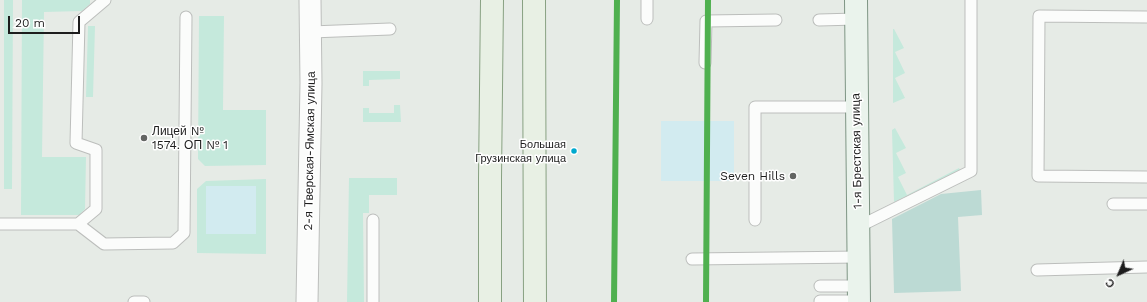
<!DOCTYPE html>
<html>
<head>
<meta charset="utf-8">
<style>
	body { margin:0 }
	#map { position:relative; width:1147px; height:302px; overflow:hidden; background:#e6ebe6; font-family:"Work Sans",sans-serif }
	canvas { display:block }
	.north { position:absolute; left:1099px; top:254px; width:40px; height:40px; -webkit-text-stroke:3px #fff; paint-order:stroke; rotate:224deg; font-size:11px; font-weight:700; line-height:16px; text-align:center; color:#1d1d1d }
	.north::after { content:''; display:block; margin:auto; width:14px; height:18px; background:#1d1d1d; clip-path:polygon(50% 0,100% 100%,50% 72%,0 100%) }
	.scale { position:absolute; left:8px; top:16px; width:72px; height:18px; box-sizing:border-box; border:2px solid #1d1d1d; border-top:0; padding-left:5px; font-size:12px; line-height:14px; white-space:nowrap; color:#1d1d1d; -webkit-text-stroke:3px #fff; paint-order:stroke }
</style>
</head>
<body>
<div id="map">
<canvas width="1147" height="302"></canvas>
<div class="north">С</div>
<div class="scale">20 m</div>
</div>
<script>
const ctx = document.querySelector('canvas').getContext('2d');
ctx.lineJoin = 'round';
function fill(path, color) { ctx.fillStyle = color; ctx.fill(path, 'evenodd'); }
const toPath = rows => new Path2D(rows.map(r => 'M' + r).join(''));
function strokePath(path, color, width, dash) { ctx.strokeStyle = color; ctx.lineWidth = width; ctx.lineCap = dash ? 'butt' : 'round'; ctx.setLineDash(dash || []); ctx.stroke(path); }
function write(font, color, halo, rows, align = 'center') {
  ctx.font = font + ' "Work Sans",sans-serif'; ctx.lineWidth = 3; ctx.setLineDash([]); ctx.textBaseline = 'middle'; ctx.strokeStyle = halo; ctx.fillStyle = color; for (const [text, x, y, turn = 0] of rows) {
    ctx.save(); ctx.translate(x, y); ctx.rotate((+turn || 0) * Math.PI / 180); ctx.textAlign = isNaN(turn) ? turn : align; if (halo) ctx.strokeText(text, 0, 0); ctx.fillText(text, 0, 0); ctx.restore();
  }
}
const grass = toPath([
	[4,0,13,0,12,189,4,189],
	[22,0,90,0,90,4,82,11,44,12,42,157,86,157,85,209,79,215,21,215],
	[199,16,224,16,223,110,266,110,266,165,205,166,198,159],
	[88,26,95,26,93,97,86,97],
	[893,29,894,29,904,48,895,52,905,73,895,78,905,98,893,103],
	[363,71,400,71,400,79,369,80,369,86,363,86],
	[394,105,400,105,401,122,363,122,363,108,369,108,369,113,394,113],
	[895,128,906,148,896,153,906,173,898,177,907,195,959,168,960,170,894,202,892,130],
	[349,178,397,178,397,195,369,195,369,213,363,213,364,302,347,302],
	[266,179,266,254,197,253,197,189,206,181]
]);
const forest = toPath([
	[981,190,982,215,958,217,961,291,894,293,892,219,941,194]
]);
const park = toPath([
	[661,121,734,121,734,181,661,181],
	[206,186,256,186,256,234,206,234]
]);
const lane = toPath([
	[647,0,647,19],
	[1147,17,1039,16,1038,176,1147,177],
	[819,20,856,19],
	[311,32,390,29],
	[705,63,706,21,776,20],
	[1113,204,1147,204],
	[755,220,755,107,857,107],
	[0,224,78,224,104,244,173,243,184,233,186,17],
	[78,224,96,209,96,150,76,143,79,22,105,0],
	[858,227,971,171,971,0],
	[692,259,859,257],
	[1037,270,1147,267],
	[820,286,859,286],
	[820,301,859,301],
	[134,302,144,302],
	[373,302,373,220]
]);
const street = toPath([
	[307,302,311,83,310,0]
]);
const secondary = toPath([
	[856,0,859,302]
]);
const primary = toPath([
	[534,0,535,302],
	[490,302,490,178,492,0]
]);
const metro1 = toPath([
	[614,302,617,0],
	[706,302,708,0]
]);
const markers = [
	[144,138,4,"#636563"],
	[574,151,3.5,"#00a9ce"],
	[793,176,4,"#636563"]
];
const busNames = [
	["Большая",566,145],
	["Грузинская улица",566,159]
];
const poiNames = [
	["Лицей №",152,131],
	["1574. ОП № 1",152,145],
	["Seven Hills",785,176,"right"]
];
const streetNames = [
	["2-я Тверская-Ямская улица",310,151,-89],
	["1-я Брестская улица",857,151,-91]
];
fill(grass, '#c5e9dc');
fill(forest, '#bcdad4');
fill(park, '#d2ebf0');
strokePath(lane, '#bcbebc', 13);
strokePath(street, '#bcbebc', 23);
strokePath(secondary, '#7e9584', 24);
strokePath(primary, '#88a182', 24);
strokePath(lane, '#fbfcfb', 11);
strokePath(street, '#fbfcfb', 21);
strokePath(secondary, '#eaf3ec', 22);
strokePath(primary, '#e8f0e4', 22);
strokePath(metro1, '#4fb04f', 6);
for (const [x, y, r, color] of markers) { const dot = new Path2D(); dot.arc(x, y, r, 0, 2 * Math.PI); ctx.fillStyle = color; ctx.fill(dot); strokePath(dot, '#fff', 1.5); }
write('11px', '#1d1d1d', '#fff', busNames, 'right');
write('12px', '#1d1d1d', '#fff', poiNames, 'left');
write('12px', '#1d1d1d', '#fff', streetNames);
</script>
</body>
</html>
